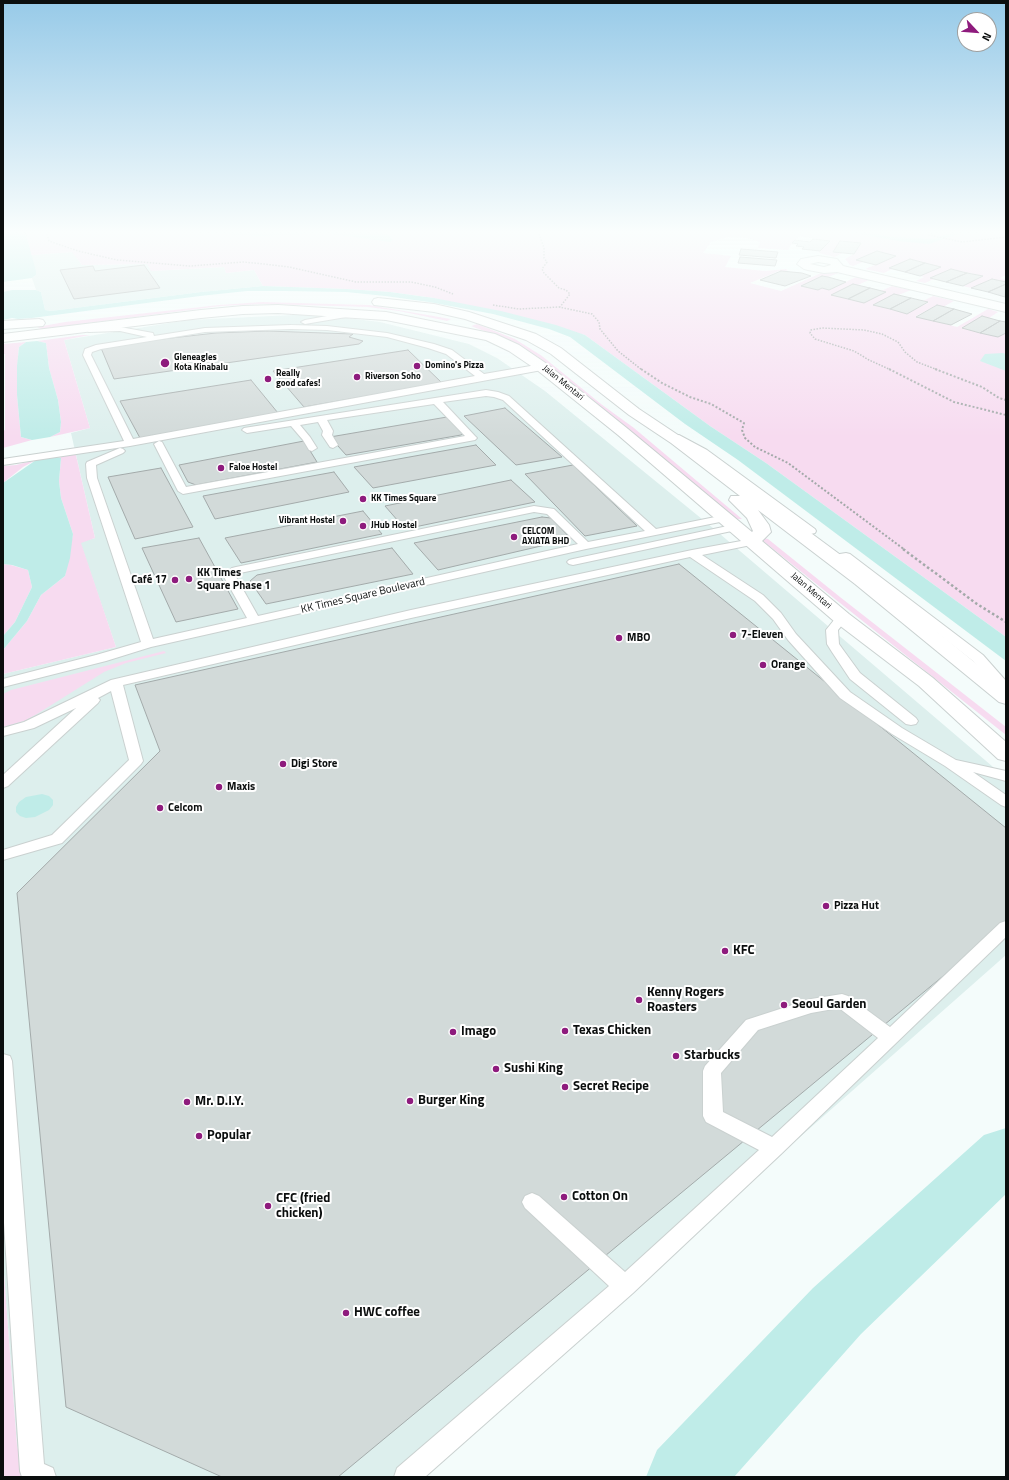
<!DOCTYPE html>
<html>
<head>
<meta charset="utf-8">
<style>
	body { margin:0 }
	#map { position:relative; width:1009px; height:1480px; overflow:hidden; background:#f4fcfb; font-family:"Titillium Web",sans-serif }
	canvas { display:block }
	.frame { position:absolute; inset:0; border:4px solid #0b0e0e; pointer-events:none }
	.north { position:absolute; left:957px; top:12px; width:40px; height:40px; box-sizing:border-box; background:#fff; border:1px solid #9d9f9f; border-radius:50%; rotate:116deg; font-size:11px; font-weight:700; line-height:16px; text-align:center; color:#0b0e0e }
	.north::after { content:''; display:block; margin:auto; width:14px; height:18px; background:#8e1b7d; clip-path:polygon(50% 0,100% 100%,50% 72%,0 100%) }
</style>
</head>
<body>
<div id="map">
<canvas width="1009" height="1480"></canvas>
<div class="frame"></div>
<div class="north">N</div>
</div>
<script>
const ctx = document.querySelector('canvas').getContext('2d');
ctx.lineJoin = 'round';
function fill(path, color) { ctx.fillStyle = color; ctx.fill(path, 'evenodd'); }
const toPath = rows => new Path2D(rows.map(r => 'M' + r).join(''));
function strokePath(path, color, width, dash) { ctx.strokeStyle = color; ctx.lineWidth = width; ctx.lineCap = dash ? 'butt' : 'round'; ctx.setLineDash(dash || []); ctx.stroke(path); }
function write(font, color, halo, rows, align = 'center') {
  ctx.font = font + ' "Titillium Web",sans-serif'; ctx.lineWidth = 4; ctx.setLineDash([]); ctx.textBaseline = 'middle'; ctx.strokeStyle = halo; ctx.fillStyle = color; for (const [text, x, y, turn = 0] of rows) {
    ctx.save(); ctx.translate(x, y); ctx.rotate((+turn || 0) * Math.PI / 180); ctx.textAlign = isNaN(turn) ? turn : align; if (halo) ctx.strokeText(text, 0, 0); ctx.fillText(text, 0, 0); ctx.restore();
  }
}
const built = toPath([
	[73,252,82,265,147,264,152,271,224,267,226,273,254,270,263,286,201,292,51,311,45,310,41,292,36,290,32,278,36,275,31,255],
	[314,314,380,322,469,344,497,358,545,391,713,528,1006,778,1006,955,415,1477,27,1477,17,1446,3,1261,3,674,116,647,80,542,95,538,71,433,90,428,64,340,188,320]
]);
const green = toPath([
	[25,231,1006,231,1006,275,1000,278,1006,280,1006,282,992,279,971,288,963,286,982,276,951,269,931,278,934,279,925,283,916,281,924,277,920,276,940,267,910,259,890,268,892,269,884,273,865,269,896,256,877,251,863,262,853,266,850,265,845,259,854,254,860,243,840,241,833,252,842,253,835,257,819,253,829,241,800,236,792,243,788,250,758,248,760,242,747,238,728,237,711,242,703,253,731,256,725,267,765,271,786,269,788,270,784,272,779,271,750,283,781,291,821,273,834,272,838,273,828,277,822,276,802,286,818,290,822,288,829,290,856,277,869,280,858,285,881,291,892,286,911,290,874,305,907,313,928,303,923,301,933,296,954,301,943,307,937,305,916,316,957,327,988,309,998,312,989,318,982,316,962,328,998,337,1006,333,1006,637,766,463,710,426,585,335,434,298,390,292,347,289,263,286,254,270,226,273,224,267,151,271,147,264,82,265,72,252,31,255],
	[262,302,369,305,451,319,447,321,399,311,368,307,263,304,221,306,42,329,37,327,65,322,219,305],
	[477,324,515,339,542,356,601,404,634,428,742,519,736,519,538,357,510,341,471,326],
	[82,335,90,335,64,340,90,428,50,437,60,432,61,422,58,400,49,368,46,343,37,341],
	[26,342,19,347,18,355,17,395,21,437,32,440,3,448,3,431,5,430,5,354,3,354,3,344],
	[75,451,95,538,81,543,116,647,3,674,3,650,27,621,41,595,65,576,73,534,61,498,59,481,61,458,54,456],
	[36,460,23,467,3,483,3,466,16,465],
	[764,538,768,539,840,597,1006,727,1006,735,835,599,762,540],
	[3,564,11,565,28,570,32,587,15,622,3,636],
	[164,651,166,653,126,663,104,672,37,714,24,721,3,727,3,694,11,690],
	[3,1261,17,1446,27,1477,3,1477]
]);
const water = toPath([
	[3,231,25,231,36,271,36,275,32,278,3,282],
	[185,231,378,231,389,235,393,240,390,242,325,233,258,236],
	[844,231,858,231,891,237,934,239,956,231,984,231,974,233,961,233,929,244,898,241],
	[263,286,347,289,390,292,434,298,501,311,556,325,585,335,710,426,766,463,1006,637,1006,661,738,460,685,424,570,337,549,329,493,314,429,302,385,296,346,292,285,291,247,291,200,296,32,318,18,319,12,318,3,320,3,292,12,290,36,290,41,292,45,310,51,311,201,292],
	[37,341,46,343,49,368,58,400,61,422,60,432,50,437,32,440,21,437,17,395,17,366,19,347,26,342],
	[1003,353,1006,354,1006,371,980,361,985,354],
	[54,456,61,458,59,481,61,498,73,534,70,558,65,576,41,595,27,621,3,650,3,636,15,622,32,587,28,570,12,565,3,564,3,483,36,460],
	[42,794,49,796,53,800,53,805,49,810,35,817,26,818,20,816,16,812,16,807,19,802,26,797]
]);
const river = toPath([
	[1006,1128,1006,1194,861,1334,734,1477,646,1477,657,1450,813,1288,984,1135,1006,1128]
]);
const building = toPath([
	[813,239,830,241,820,251,802,249,804,247,796,246,798,244,792,243,795,240,810,242,813,239],
	[840,241,861,243,854,254,833,252,840,241],
	[741,249,778,252,776,258,739,255,741,249],
	[877,251,896,256,876,265,856,260,877,251],
	[740,257,777,260,775,266,738,263,740,257],
	[910,259,925,263,905,272,889,268,910,259],
	[925,263,941,267,920,276,905,272,925,263],
	[144,265,160,288,74,299,60,270,93,266,95,271,144,265],
	[951,269,967,273,946,282,930,278,951,269],
	[781,271,802,273,811,276,785,286,760,280,781,271],
	[967,273,983,276,963,286,946,282,967,273],
	[822,276,828,277,846,282,829,290,822,288,818,290,801,286,822,276],
	[992,279,1006,282,1006,284,988,292,971,288,992,279],
	[853,284,870,288,848,299,831,295,853,284],
	[1006,284,1005,297,988,292,1006,284],
	[870,288,886,292,864,303,848,299,870,288],
	[894,294,911,298,890,309,873,305,894,294],
	[911,298,928,302,907,314,890,309,911,298],
	[937,305,954,309,933,321,916,317,937,305],
	[954,309,972,314,951,325,933,321,954,309],
	[982,316,1000,321,980,333,962,328,982,316],
	[1000,321,1006,322,1006,333,998,337,980,333,1000,321],
	[267,331,353,334,349,337,363,341,359,344,114,379,101,348,160,337,162,339,216,333,267,331],
	[408,350,442,383,304,407,273,371,408,350],
	[251,380,278,413,140,438,120,401,251,380],
	[505,408,562,457,516,465,464,416,505,408],
	[447,417,464,433,461,435,346,455,330,437,447,417],
	[304,441,317,462,196,485,188,482,179,465,304,441],
	[476,445,496,465,373,488,354,467,476,445],
	[573,465,637,526,585,536,525,474,573,465],
	[161,468,193,527,135,539,108,477,161,468],
	[334,472,349,492,215,519,203,496,334,472],
	[511,480,535,502,405,529,385,506,511,480],
	[363,511,382,534,241,563,225,538,363,511],
	[542,517,551,518,571,539,438,570,414,543,542,517],
	[199,538,238,609,176,622,142,548,199,538],
	[392,548,413,574,266,604,250,581,257,575,392,548],
	[679,564,1006,828,1006,924,338,1477,222,1477,66,1407,17,893,160,751,135,685,679,564]
]);
const pathFar2 = toPath([
	[46,231,49,241,78,251,117,260,190,266,243,262,264,264,289,267,356,282,411,282,435,287,453,294],
	[538,231,544,248,544,258,547,262,542,269,544,273,559,288,566,290,570,294,560,307],
	[938,231,929,235,962,242,1006,237],
	[493,305,519,309,559,307,592,314,599,322,600,329,618,351,642,370],
	[891,370,869,360,854,351,815,339,810,333,811,330,822,328,864,330,882,334,898,342,905,352,917,362,938,370]
]);
const pathFar1 = toPath([
	[641,369,662,383,690,397,711,404,744,423,742,430,745,438,755,447,788,463,905,550],
	[889,369,954,402,1006,415],
	[935,369,982,387,999,398,1006,400]
]);
const path = toPath([
	[903,549,977,604,1006,622]
]);
const service = toPath([
	[349,312,353,314,352,316,305,324,301,322,305,320,349,312],
	[291,325,327,326,387,333,434,344,452,350,484,374,542,364,546,367,542,370,130,446,3,465,3,459,124,441,83,355,85,349,96,345,147,337,120,331,89,332,85,330,86,328,120,327,153,333,154,336,205,328,291,325],
	[291,329,327,330,387,337,428,348,446,354,475,376,133,439,91,355,92,352,101,349,205,332,291,329],
	[486,390,498,392,509,396,656,529,725,515,730,518,725,521,586,549,151,647,106,661,3,687,3,679,96,655,141,642,87,478,86,464,87,462,120,448,123,449,125,451,123,453,96,465,97,478,153,639,247,618,224,577,232,568,236,567,534,506,554,509,588,542,645,531,503,400,494,397,486,396,443,402,475,436,477,438,475,440,183,494,178,491,154,444,159,441,162,442,186,487,465,436,434,404,327,420,333,431,332,435,338,445,333,448,330,447,322,435,323,431,318,422,300,425,310,437,317,448,312,451,309,450,303,440,291,426,247,433,242,430,244,428,486,390],
	[534,512,547,514,578,544,258,616,236,577,240,573,534,512],
	[679,435,707,450,815,529,816,531,815,533,802,536,798,535,796,533,798,531,802,530,701,454,676,440,674,438,676,436,679,435],
	[737,524,742,527,741,529,573,565,569,564,567,562,569,560,573,559,737,524],
	[752,539,756,540,758,542,756,544,702,555,763,595,781,613,796,634,850,692,902,728,956,760,1006,771,1006,781,973,772,1006,795,1006,807,1001,805,945,766,892,734,840,698,788,640,773,619,755,601,690,557,411,618,123,685,143,761,141,764,62,843,3,860,3,850,52,835,129,760,111,691,98,698,100,700,98,703,8,786,3,788,3,775,76,708,34,728,3,736,3,728,24,722,111,680,411,610,692,550,752,539],
	[846,553,850,554,983,655,1006,681,1006,693,1001,692,973,661,844,560,831,561,827,560,825,558,827,556,846,553],
	[842,614,846,615,848,618,838,630,839,644,844,651,860,673,916,718,918,721,916,724,911,725,906,724,850,679,832,652,827,644,826,630,838,615,842,614],
	[1006,921,1006,937,781,1154,633,1293,425,1477,394,1477,397,1468,609,1286,525,1208,522,1202,525,1196,532,1193,539,1196,625,1272,759,1150,706,1122,703,1116,703,1071,705,1066,746,1020,811,999,842,994,848,996,890,1027,1000,923,1006,921],
	[839,1008,878,1038,772,1137,723,1112,721,1073,758,1030,811,1013,839,1008],
	[3,1054,10,1056,12,1061,44,1464,53,1468,56,1477,22,1477,20,1471,3,1207,3,1054]
]);
const minor = toPath([
	[818,256,837,259,843,266,1006,304,1006,312,837,272,824,273,808,270,804,269,797,264,801,259,818,256],
	[818,262,830,264,831,265,824,267,810,264,818,262]
]);
const primary = toPath([
	[378,298,434,304,469,312,536,334,561,348,639,409,681,437,869,576,1006,688,1006,704,999,702,855,584,758,510,769,525,771,532,762,541,849,614,933,678,1006,742,1006,761,998,759,919,686,835,622,618,435,537,370,509,351,486,340,386,320,278,313,243,314,201,318,3,342,3,334,201,310,243,306,278,305,386,312,495,334,519,345,547,364,628,429,752,532,753,531,747,518,729,500,731,496,740,496,671,443,629,415,551,354,526,340,465,319,434,312,374,305,372,302,374,299,378,298]
]);
const trunk = toPath([
	[39,319,43,320,45,323,43,326,3,329,3,321,39,319]
]);
const markers = [
	[165,363,5,"#8e1b7d"],
	[417,366,4,"#8e1b7d"],
	[357,377,4,"#8e1b7d"],
	[268,379,4,"#8e1b7d"],
	[221,468,4,"#8e1b7d"],
	[363,499,4,"#8e1b7d"],
	[343,521,4,"#8e1b7d"],
	[363,526,4,"#8e1b7d"],
	[514,537,4,"#8e1b7d"],
	[189,579,4,"#8e1b7d"],
	[175,580,4,"#8e1b7d"],
	[733,635,4,"#8e1b7d"],
	[619,638,4,"#8e1b7d"],
	[763,665,4,"#8e1b7d"],
	[283,764,4,"#8e1b7d"],
	[219,787,4,"#8e1b7d"],
	[160,808,4,"#8e1b7d"],
	[826,906,4,"#8e1b7d"],
	[725,951,4,"#8e1b7d"],
	[639,1000,4,"#8e1b7d"],
	[784,1005,4,"#8e1b7d"],
	[565,1031,4,"#8e1b7d"],
	[453,1032,4,"#8e1b7d"],
	[676,1056,4,"#8e1b7d"],
	[496,1069,4,"#8e1b7d"],
	[565,1087,4,"#8e1b7d"],
	[410,1101,4,"#8e1b7d"],
	[187,1102,4,"#8e1b7d"],
	[199,1136,4,"#8e1b7d"],
	[564,1197,4,"#8e1b7d"],
	[268,1206,4,"#8e1b7d"],
	[346,1313,4,"#8e1b7d"]
];
const farPoinames = [
	["Gleneagles",174,358],
	["Kota Kinabalu",174,368],
	["Domino's Pizza",425,366],
	["Really",276,374],
	["good cafes!",276,384],
	["Riverson Soho",365,377],
	["Faloe Hostel",229,468],
	["KK Times Square",371,499],
	["Vibrant Hostel",335,521,"right"],
	["JHub Hostel",371,526],
	["CELCOM",522,532],
	["AXIATA BHD",522,542]
];
const farStreetnames = [
	["Jalan Mentari",563,383,39],
	["Jalan Mentari",811,591,41]
];
const poiNames = [
	["KK Times",197,573],
	["Square Phase 1",197,586],
	["Café 17",167,580,"right"],
	["7-Eleven",741,635],
	["MBO",627,638],
	["Orange",771,665],
	["Digi Store",291,764],
	["Maxis",227,787],
	["Celcom",168,808],
	["Pizza Hut",834,906]
];
const streetNames = [
	["KK Times Square Boulevard",363,596,-13]
];
const nearPoinames = [
	["KFC",733,951],
	["Kenny Rogers",647,993],
	["Roasters",647,1008],
	["Seoul Garden",792,1005],
	["Texas Chicken",573,1031],
	["Imago",461,1032],
	["Starbucks",684,1056],
	["Sushi King",504,1069],
	["Secret Recipe",573,1087],
	["Burger King",418,1101],
	["Mr. D.I.Y.",195,1102],
	["Popular",207,1136],
	["Cotton On",572,1197],
	["CFC (fried",276,1199],
	["chicken)",276,1214],
	["HWC coffee",354,1313]
];
fill(built, '#ddefed');
fill(green, '#f7dbf0');
fill(water, '#bfece8');
fill(river, '#bfece8');
fill(building, '#d2dad9');
strokePath(building, '#a4abab', 1);
strokePath(service, '#cad1d0', 2);
strokePath(minor, '#cad1d0', 2);
strokePath(primary, '#cad1d0', 2);
strokePath(trunk, '#cad1d0', 2);
strokePath(pathFar2, '#a3a9a9', 1.5, [1.5, 1.5]);
strokePath(pathFar1, '#a3a9a9', 2, [2, 2]);
strokePath(path, '#a3a9a9', 2.5, [2.5, 2.5]);
fill(service, '#fff');
fill(minor, '#fff');
fill(primary, '#fff');
fill(trunk, '#fff');
const sky = ctx.createLinearGradient(0, 0, 0, 438);
sky.addColorStop(0, '#97cae8');
sky.addColorStop(0.53, '#fafefd');
sky.addColorStop(1, '#fafefd00');
ctx.fillStyle = sky;
ctx.fillRect(0, 0, 1009, 438);
for (const [x, y, r, color] of markers) { const dot = new Path2D(); dot.arc(x, y, r, 0, 2 * Math.PI); ctx.fillStyle = color; ctx.fill(dot); strokePath(dot, '#fff', 1.5); }
write('bold 9px', '#0b0e0e', '#fff', farPoinames, 'left');
write('9px', '#0b0e0e', '#fff', farStreetnames);
write('bold 11px', '#0b0e0e', '#fff', poiNames, 'left');
write('11px', '#0b0e0e', '#fff', streetNames);
write('bold 13px', '#0b0e0e', '#fff', nearPoinames, 'left');
</script>
</body>
</html>
